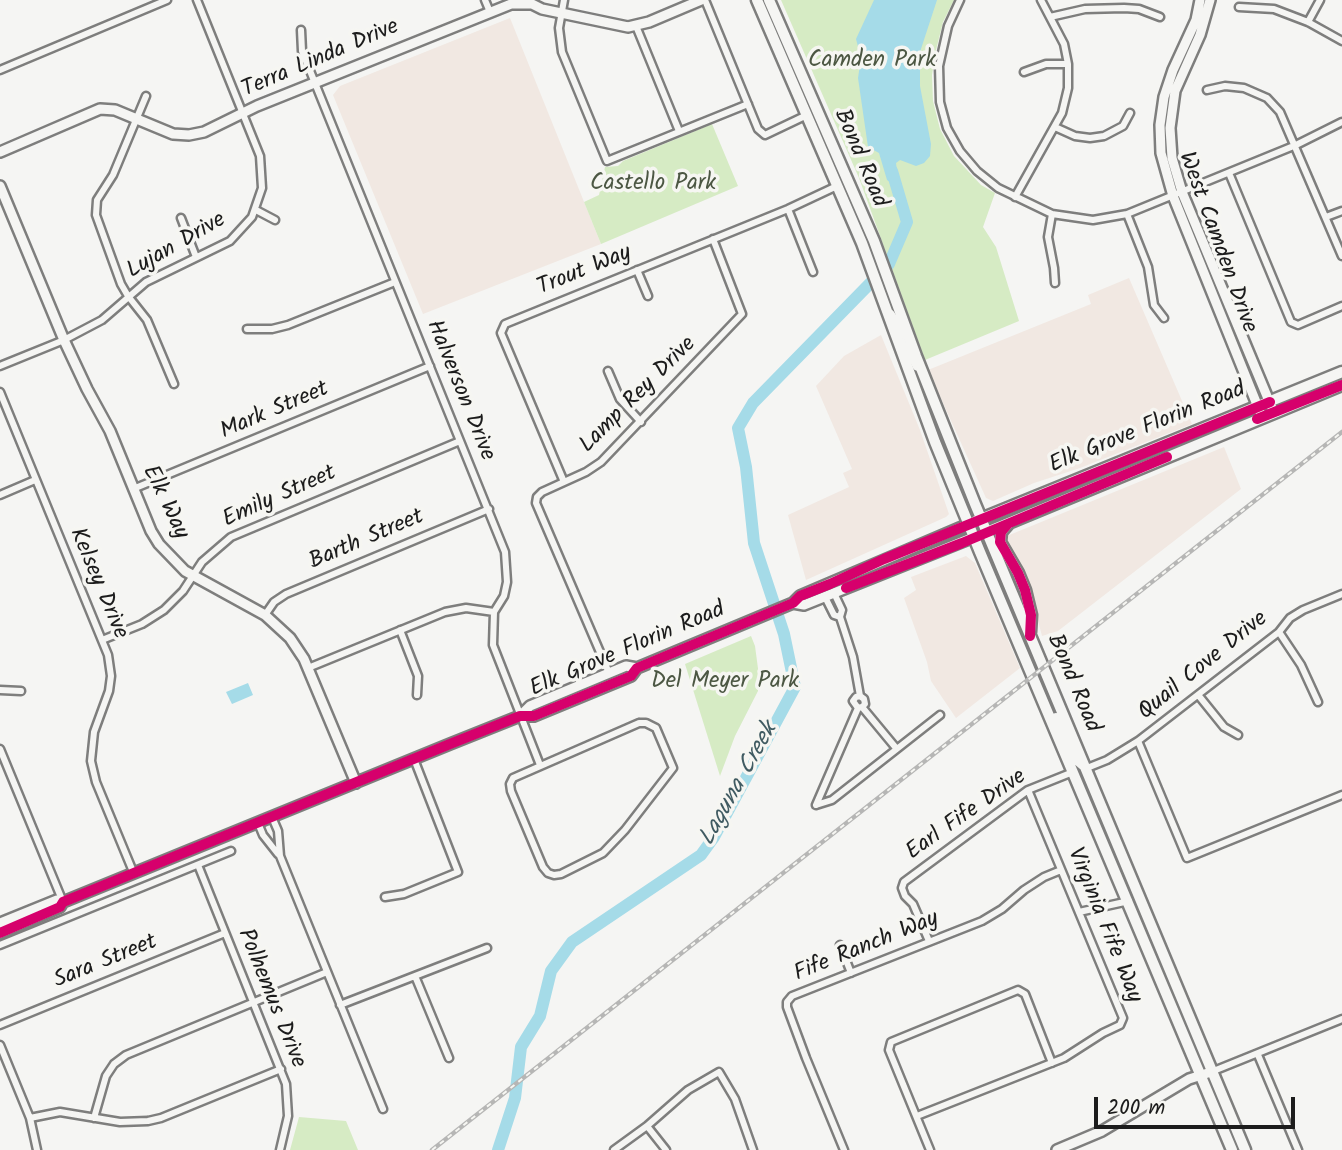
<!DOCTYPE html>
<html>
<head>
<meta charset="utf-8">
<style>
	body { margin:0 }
	#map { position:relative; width:1342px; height:1150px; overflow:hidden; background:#f5f5f3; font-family:Kalam,sans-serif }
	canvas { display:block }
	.scale { position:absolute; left:1094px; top:1097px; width:201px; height:32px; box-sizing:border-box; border:4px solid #1c1c1c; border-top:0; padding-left:9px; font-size:21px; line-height:24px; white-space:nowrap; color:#1c1c1c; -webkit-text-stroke:5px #f6f6f2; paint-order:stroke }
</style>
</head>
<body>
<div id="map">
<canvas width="1342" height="1150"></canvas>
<div class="scale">200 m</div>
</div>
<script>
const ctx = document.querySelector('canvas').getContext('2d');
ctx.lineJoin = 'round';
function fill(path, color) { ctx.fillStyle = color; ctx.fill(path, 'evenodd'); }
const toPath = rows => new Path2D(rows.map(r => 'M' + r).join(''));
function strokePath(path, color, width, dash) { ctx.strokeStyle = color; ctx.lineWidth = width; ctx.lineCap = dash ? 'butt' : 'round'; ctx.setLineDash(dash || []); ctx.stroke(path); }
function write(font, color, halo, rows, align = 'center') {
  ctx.font = font + ' Kalam,sans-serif'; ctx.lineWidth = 7; ctx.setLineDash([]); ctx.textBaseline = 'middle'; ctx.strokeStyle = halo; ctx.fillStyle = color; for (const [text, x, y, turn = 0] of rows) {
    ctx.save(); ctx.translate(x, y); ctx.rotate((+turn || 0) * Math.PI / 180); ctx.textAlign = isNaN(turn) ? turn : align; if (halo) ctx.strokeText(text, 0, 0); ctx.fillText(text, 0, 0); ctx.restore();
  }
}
const built = toPath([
	[510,18,601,244,423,314,333,95,340,86],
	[1129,278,1192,424,1080,468,1034,483,993,501,986,498,928,370,1091,304,1088,295],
	[881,335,920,430,949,514,946,517,806,580,788,515,849,487,843,473,852,469,816,386,844,356],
	[1224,447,1241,489,1058,631,1042,636,1028,583,1020,564,1007,543,1007,536],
	[966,556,975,563,1020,668,956,718,931,681,927,662,904,598,916,590,911,577]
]);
const green = toPath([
	[781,0,954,0,943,22,936,50,932,75,933,101,940,129,954,156,981,185,995,193,983,227,996,247,1019,321,925,360,859,178],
	[712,124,738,186,601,244,584,202,599,195,605,167,618,166,623,161],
	[751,636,755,646,759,676,758,691,735,736,720,776,685,664],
	[299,1117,346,1121,358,1150,290,1150]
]);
const water = toPath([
	[874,0,937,0,920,52,920,86,931,144,930,156,924,163,916,166,900,160,896,163,898,179,897,187,887,180,879,153,868,147,858,78,861,58,856,39],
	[248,683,253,695,232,704,226,692]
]);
const river = toPath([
	[498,1150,515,1098,521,1047,540,1016,551,971,572,942,701,855,714,837,795,687,784,634,754,543,746,467,738,428,753,403,889,264,907,222,892,171]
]);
const street = toPath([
	[485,0,490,12],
	[564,0,559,28,562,52,607,161,748,104],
	[705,0,758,129,765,135,807,115],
	[960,0,948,26,939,66,940,102,947,128,960,151,977,171,998,188,1052,214,1093,220,1127,214,1296,145,1342,122],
	[1239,7,1274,9,1308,22,1342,41],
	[1050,17,1085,9,1124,8,1139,9,1160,17],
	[1308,22,1320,0],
	[636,26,679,131],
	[301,30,302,51,505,552,507,582,504,596,494,612,493,645,540,765],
	[0,70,167,0],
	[1024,72,1046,64,1068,64],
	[1207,90,1225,86,1244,88,1267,98,1280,112,1342,256],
	[146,96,113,175,97,200,96,215,121,284,128,296,147,320,174,384],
	[1055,127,1075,136,1090,138,1104,136,1123,126,1130,113],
	[1229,173,1291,322,1298,325,1342,306],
	[1015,197,1062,113,1068,88,1068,64,1064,44,1041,0],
	[788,209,813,272],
	[256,210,275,220],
	[1052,214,1048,237,1054,268,1055,283],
	[1127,214,1148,267,1154,305,1164,318],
	[1326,217,1342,211],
	[181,218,196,257],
	[637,270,648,296],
	[247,329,272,329,288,325,395,282],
	[0,366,64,340,102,320,146,282,230,241,252,217,262,188,260,156,197,0],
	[608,371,620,399,641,422],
	[0,392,108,655,111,676,109,691,94,732,91,761,96,782,134,874],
	[564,482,501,333,505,324,788,209,837,186],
	[133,489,430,366],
	[0,495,35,480],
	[834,593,842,610,840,617,853,657,860,696],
	[825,597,834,615,840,617],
	[265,615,274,602,286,594,489,509],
	[400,630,418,676,417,695],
	[1279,632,1301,665,1318,702],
	[102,640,142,624,164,610,183,591,202,562,231,537,460,441],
	[308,668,445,612,466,608,494,612],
	[609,673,536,503,537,497,542,492,586,472,601,462,742,314,713,239],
	[0,690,21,691],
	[1199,696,1224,727,1238,735],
	[862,707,896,748],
	[639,723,646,723,656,728,673,768,625,830,603,853,561,874,554,875,548,873,543,867,511,791,510,784,513,778,639,723],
	[1138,741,1187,858,1342,795],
	[0,749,63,902],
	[1087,768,1107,760,1138,741,1279,632,1290,618,1303,610,1342,594],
	[816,805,832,800,940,715],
	[816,805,858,708,862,707,865,704,864,699,860,696,856,697,853,701,858,708],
	[272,817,278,831,280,856,383,1109],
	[258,823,263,835,278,854],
	[198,865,286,1084,288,1116,280,1150],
	[385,897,404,894,458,872,414,759],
	[1079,912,1129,901],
	[929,941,913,904,905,896,902,888,904,882,1028,790,1073,772],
	[0,945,231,851],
	[840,945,851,973],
	[415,976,449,1058],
	[340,1005,487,948],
	[0,1025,225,933],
	[0,1045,30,1118,37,1150],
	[1258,1055,1298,1150],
	[1211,1072,1342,1019],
	[917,1116,1064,1058,1103,1033,1120,1025,1123,1018,1028,790],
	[30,1118,60,1112,120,1122,148,1121,161,1118,281,1069],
	[94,1118,106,1076,114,1064,126,1055,327,972],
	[647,1126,666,1150],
	[614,1150,647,1126,688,1090,719,1072,735,1099,753,1150],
	[844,1150,806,1058,787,1007,787,1002,792,996,982,921,1002,909,1024,890,1044,877,1061,870],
	[930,1150,889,1050,891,1042,1018,990,1025,994,1052,1063]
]);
const secondary = toPath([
	[1200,0,1196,20,1173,70,1164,97,1160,125,1161,153,1173,196,1262,417],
	[1210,0,1200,35,1175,91,1170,128,1172,158,1182,192,1274,413],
	[0,152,100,109,115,110,173,134,189,135,204,132,257,106,511,4,532,4,542,9,628,27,649,22,701,0],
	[0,186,64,340,87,389,110,431,151,531,159,544,185,571,265,615,290,638,304,659,356,783],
	[890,314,899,327,917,366],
	[793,603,804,605,974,537],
	[520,716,530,706,626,666,637,668],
	[0,923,57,900,63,902],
	[0,933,60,907,63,902,450,744,520,716,534,716,631,676,637,668,793,603,800,596,969,524],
	[1057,1150,1102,1131,1189,1079,1211,1072]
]);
const primary = toPath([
	[757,0,862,243,935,442,980,552,1232,1150],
	[769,0,874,241,916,356,975,504,1245,1150],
	[976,521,1342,372],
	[1008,524,1001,532,1000,542,1018,573,1025,590,1031,615,1030,632],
	[984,533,1342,385],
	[1056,718,1076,759,1083,765]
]);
const rail = toPath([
	[432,1150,1342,432]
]);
const cycleway = toPath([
	[1257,419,1342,385],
	[1008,524,1001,532,1000,542,1018,573,1025,590,1031,615,1030,636],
	[846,588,962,543,1167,457],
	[0,933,60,907,63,902,450,744,520,716,534,716,631,676,637,668,793,603,800,596,830,584,884,559,1270,402]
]);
const streetNames = [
	["Terra Linda Drive",321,60,-23],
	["Bond Road",859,159,67],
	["West Camden Drive",1216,243,70],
	["Lujan Drive",177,247,-30],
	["Trout Way",585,272,-22],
	["Halverson Drive",459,391,68],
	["Lamp Rey Drive",639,396,-45],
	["Mark Street",275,412,-23],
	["Elk Grove Florin Road",1148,429,-22],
	["Emily Street",280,498,-24],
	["Elk Way",164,503,64],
	["Barth Street",367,541,-23],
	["Kelsey Drive",97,584,67],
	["Elk Grove Florin Road",628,651,-23],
	["Quail Cove Drive",1204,667,-39],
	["Bond Road",1072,684,67],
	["Earl Fife Drive",967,816,-35],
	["Virginia Fife Way",1103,926,68],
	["Fife Ranch Way",867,948,-22],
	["Sara Street",106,963,-22],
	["Polhemus Drive",270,999,68]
];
const parkNames = [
	["Camden Park",872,62],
	["Castello Park",653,185],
	["Del Meyer Park",725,683]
];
const waterNames = [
	["Laguna Creek",740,785,-61]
];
fill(built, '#f1e8e2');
fill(green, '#d6ebc4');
fill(water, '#a5dbe8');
strokePath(river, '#a5dbe8', 12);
strokePath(street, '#7e7e7d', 11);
strokePath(secondary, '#7e7e7d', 14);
strokePath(primary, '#7e7e7d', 15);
strokePath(street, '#f5f5f3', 6);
strokePath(secondary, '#f5f5f3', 9);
strokePath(primary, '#f5f5f3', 10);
strokePath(rail, '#b6b6b5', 4.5);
strokePath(rail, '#f6f6f2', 2, [5]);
strokePath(cycleway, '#d6006c', 10);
write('23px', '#1c1c1c', '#f6f6f2', streetNames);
write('23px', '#4c5743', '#f6f6f2', parkNames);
write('italic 24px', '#405b62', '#f6f6f2', waterNames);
</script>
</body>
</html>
